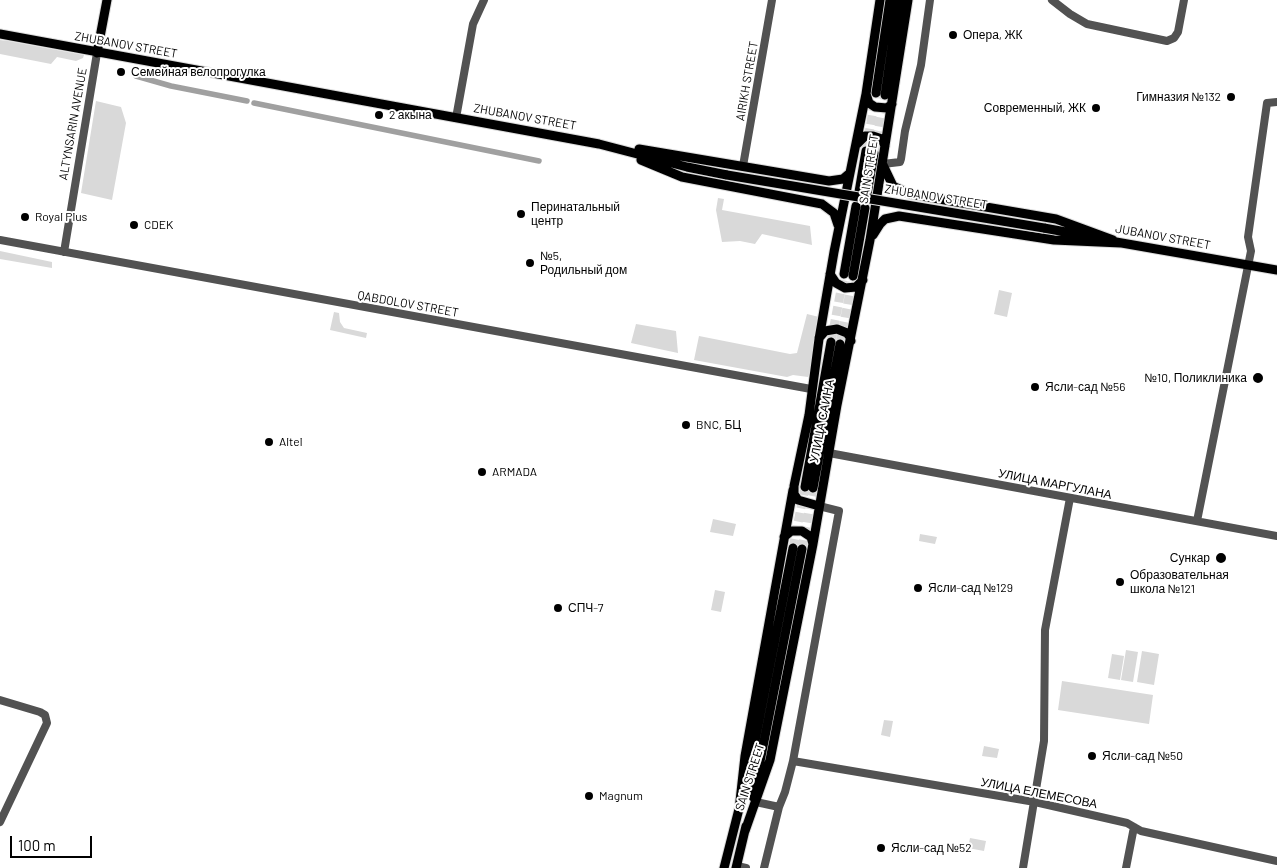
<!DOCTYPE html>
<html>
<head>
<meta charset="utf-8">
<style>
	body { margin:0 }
	#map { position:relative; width:1277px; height:868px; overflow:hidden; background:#fff; font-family:Barlow,sans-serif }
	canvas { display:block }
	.scale { position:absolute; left:10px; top:836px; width:82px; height:22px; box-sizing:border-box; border:2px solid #000; border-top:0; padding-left:6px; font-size:15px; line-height:18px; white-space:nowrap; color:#000; -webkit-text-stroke:4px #fff; paint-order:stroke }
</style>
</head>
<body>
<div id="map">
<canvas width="1277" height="868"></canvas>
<div class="scale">100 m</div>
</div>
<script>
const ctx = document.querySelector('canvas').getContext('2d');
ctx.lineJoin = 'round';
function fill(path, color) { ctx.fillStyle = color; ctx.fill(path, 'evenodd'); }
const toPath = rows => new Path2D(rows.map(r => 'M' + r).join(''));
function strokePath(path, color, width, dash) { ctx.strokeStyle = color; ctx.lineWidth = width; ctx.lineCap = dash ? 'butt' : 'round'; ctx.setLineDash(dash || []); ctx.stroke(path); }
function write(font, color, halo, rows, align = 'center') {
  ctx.font = font + ' Barlow,sans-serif'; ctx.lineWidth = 4; ctx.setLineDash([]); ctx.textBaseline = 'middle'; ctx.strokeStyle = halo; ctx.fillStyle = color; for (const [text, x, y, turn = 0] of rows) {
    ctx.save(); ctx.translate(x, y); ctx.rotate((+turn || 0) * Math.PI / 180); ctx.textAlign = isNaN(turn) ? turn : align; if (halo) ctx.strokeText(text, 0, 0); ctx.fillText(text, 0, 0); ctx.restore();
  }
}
const green = toPath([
	[0,40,8,41,84,55,83,58,76,61,57,57,51,64,0,54],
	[96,101,121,107,126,123,112,200,81,193],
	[718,198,724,199,722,210,810,226,812,245,762,234,755,244,740,241,722,242,716,210],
	[0,251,52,262,52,268,0,259],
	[999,290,1012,293,1007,317,994,314],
	[334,312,339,313,340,322,344,328,367,333,366,338,330,330],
	[807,314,819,317,810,373,808,377,793,375,787,377,694,360,699,336,790,354,797,353],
	[636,324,676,331,678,353,631,343],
	[713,519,736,524,733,536,710,532],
	[920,534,937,537,935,544,919,541],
	[715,590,725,592,721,612,711,610],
	[1126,650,1138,652,1133,682,1121,680],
	[1142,651,1159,654,1154,685,1137,682],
	[1112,654,1124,656,1120,680,1108,678],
	[1062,681,1153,695,1149,724,1058,710],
	[884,720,893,721,890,737,881,735],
	[984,746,999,749,997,758,982,756],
	[970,838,986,841,984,851,968,848]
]);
const canal = toPath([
	[136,76,171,86,247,101],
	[254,103,539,161]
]);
const majorTunnel = toPath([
	[866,151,876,93],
	[874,153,885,95],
	[831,342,844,274],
	[840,344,853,276],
	[793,548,805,487],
	[802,549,813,488]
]);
const minor = toPath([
	[1052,0,1070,14,1087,24,1167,41,1174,38,1178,32,1184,0],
	[456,118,473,24,484,0],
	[883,164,900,162,901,159,905,131,921,65,930,0],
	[743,166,772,0],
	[0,240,811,389],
	[64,252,97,53],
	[829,453,1277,536],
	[1197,521,1251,251,1248,237,1267,103,1277,102],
	[0,700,40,712,45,715,47,723,0,822],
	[793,761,1035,802,1127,823,1141,831,1277,861],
	[756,802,779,807],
	[737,866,746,868],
	[764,868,779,807,785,792,793,761,839,511,819,506],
	[1023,868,1044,741,1045,630,1070,498],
	[1126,868,1134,827]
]);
const major = toPath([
	[0,34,599,144,687,167,727,175],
	[97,53,107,0],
	[876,93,890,0],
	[866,94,869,103,875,107,887,108,892,104],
	[885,95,899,0],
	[857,144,865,136,873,136,882,139,885,146],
	[639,149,829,181,843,179,850,173],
	[641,160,682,177,822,204,834,213,838,225],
	[883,165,893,186,910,194,1056,219,1113,240],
	[859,192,866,151],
	[867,194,874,153],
	[1044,228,1093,237],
	[873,235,880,224,885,219,899,216,1054,240,1121,243],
	[1116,242,1277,270],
	[830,274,836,283,845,288,856,287,863,280],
	[844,274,856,206],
	[853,276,865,208],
	[819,338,825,331,837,329,847,333,850,337,851,341],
	[805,487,831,342],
	[813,488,840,344],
	[819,506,798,500,794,494,794,486,809,415,819,339,834,252,866,94,880,0],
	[784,537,791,531,802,531,811,537,813,544],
	[748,776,793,548],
	[753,797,802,549],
	[739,810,745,756,793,490],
	[745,831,770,760,813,544,837,405,870,240,908,0],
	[724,868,740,805],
	[736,868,746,826]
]);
const majorBridge = toPath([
	[727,175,1044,228]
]);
const markers = [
	[953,35,5,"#000"],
	[121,72,5,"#000"],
	[1231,97,5,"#000"],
	[1096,108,5,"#000"],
	[379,115,5,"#000"],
	[521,214,5,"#000"],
	[25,217,5,"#000"],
	[134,225,5,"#000"],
	[530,263,5,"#000"],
	[1258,378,6,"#000"],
	[1035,387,5,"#000"],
	[686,425,5,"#000"],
	[269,442,5,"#000"],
	[482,472,5,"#000"],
	[1221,558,6,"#000"],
	[1120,582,5,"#000"],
	[918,588,5,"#000"],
	[558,608,5,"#000"],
	[1092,756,5,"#000"],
	[589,796,5,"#000"],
	[881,848,5,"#000"]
];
const poiNames = [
	["Опера, ЖК",963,35],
	["Семейная велопрогулка",131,72],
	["Гимназия №132",1221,97,"right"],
	["Современный, ЖК",1086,108,"right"],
	["2 акына",389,115],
	["Перинатальный",531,207],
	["центр",531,221],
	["Royal Plus",35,217],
	["CDEK",144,225],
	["№5,",540,256],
	["Родильный дом",540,270],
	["№10, Поликлиника",1247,378,"right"],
	["Ясли-сад №56",1045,387],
	["BNC, БЦ",696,425],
	["Altel",279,442],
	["ARMADA",492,472],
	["Сункар",1210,558,"right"],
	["Образовательная",1130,575],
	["школа №121",1130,589],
	["Ясли-сад №129",928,588],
	["СПЧ-7",568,608],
	["Ясли-сад №50",1102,756],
	["Magnum",599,796],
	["Ясли-сад №52",891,848]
];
const streetNames = [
	["ZHUBANOV STREET",126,45,10],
	["AIRIKH STREET",747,81,-80],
	["ZHUBANOV STREET",525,117,10],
	["ALTYNSARIN AVENUE",73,124,-80],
	["SAIN STREET",869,169,-81],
	["ZHUBANOV STREET",936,197,9],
	["JUBANOV STREET",1163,237,10],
	["QABDOLOV STREET",408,304,10],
	["УЛИЦА САИНА",822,421,-79],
	["УЛИЦА МАРГУЛАНА",1055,484,11],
	["SAIN STREET",750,777,-72],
	["УЛИЦА ЕЛЕМЕСОВА",1039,793,11]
];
fill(green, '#d9d9d9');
strokePath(canal, '#a0a0a0', 5.5);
strokePath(majorTunnel, '#d9d9d9', 9, [9, 4.5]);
strokePath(major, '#dbdbdb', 11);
strokePath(minor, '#525252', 8);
strokePath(major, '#000', 9);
strokePath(majorBridge, '#dbdbdb', 11, []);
strokePath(majorBridge, '#000', 9);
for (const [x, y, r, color] of markers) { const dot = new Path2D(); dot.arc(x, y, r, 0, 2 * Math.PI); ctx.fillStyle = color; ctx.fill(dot); strokePath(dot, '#fff', 2); }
write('12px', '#000', '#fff', poiNames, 'left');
write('12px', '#000', '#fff', streetNames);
</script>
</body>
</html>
